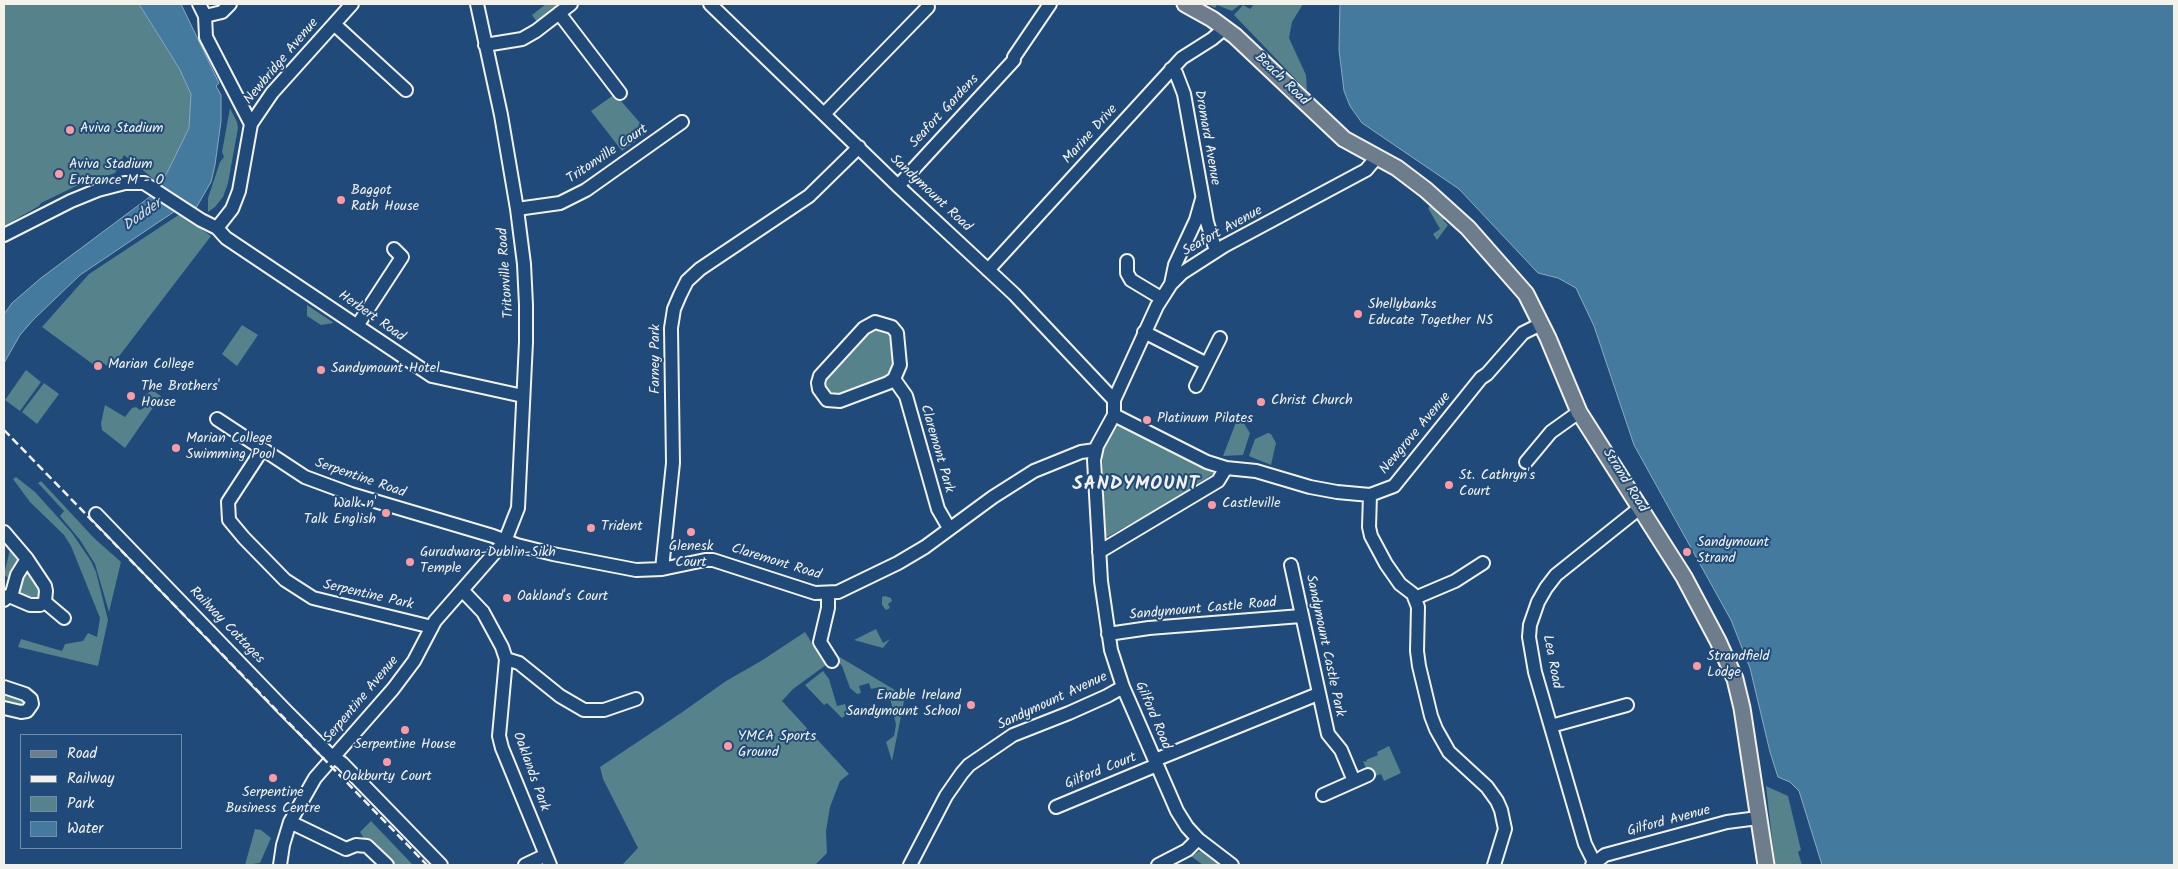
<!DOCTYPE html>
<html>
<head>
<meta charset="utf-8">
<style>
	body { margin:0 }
	#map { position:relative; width:2178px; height:869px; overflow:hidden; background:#1f4a7a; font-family:Kalam,sans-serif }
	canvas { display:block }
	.frame { position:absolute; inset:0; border:5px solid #f4f1e8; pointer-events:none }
	.legend { position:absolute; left:20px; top:734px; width:162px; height:115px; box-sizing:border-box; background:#1f4a7a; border:1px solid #748da6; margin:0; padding:6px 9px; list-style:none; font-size:15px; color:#f4f1e8 }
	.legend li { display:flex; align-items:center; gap:10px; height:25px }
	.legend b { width:25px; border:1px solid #748da6 }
</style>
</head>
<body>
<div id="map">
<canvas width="2178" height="869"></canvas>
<div class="frame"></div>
<ul class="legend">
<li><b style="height:6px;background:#6d7d8c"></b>Road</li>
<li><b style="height:6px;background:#f4f1e8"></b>Railway</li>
<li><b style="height:14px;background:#55828b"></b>Park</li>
<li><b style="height:14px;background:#437a9e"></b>Water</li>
</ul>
</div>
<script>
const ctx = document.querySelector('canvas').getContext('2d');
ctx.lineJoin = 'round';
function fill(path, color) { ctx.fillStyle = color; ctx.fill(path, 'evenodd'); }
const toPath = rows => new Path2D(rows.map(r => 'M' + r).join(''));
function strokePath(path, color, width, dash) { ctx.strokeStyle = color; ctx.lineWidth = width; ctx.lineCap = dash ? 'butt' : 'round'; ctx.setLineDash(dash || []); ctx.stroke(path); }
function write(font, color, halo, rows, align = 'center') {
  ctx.font = font + ' Kalam,sans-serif'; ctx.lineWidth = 4; ctx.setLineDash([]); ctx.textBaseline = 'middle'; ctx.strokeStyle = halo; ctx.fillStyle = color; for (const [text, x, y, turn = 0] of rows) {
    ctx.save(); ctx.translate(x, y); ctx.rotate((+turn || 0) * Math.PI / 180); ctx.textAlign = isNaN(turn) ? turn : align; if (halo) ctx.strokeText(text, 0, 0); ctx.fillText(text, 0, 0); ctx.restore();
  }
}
const green = toPath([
	[4,4,139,4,179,68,191,94,189,128,161,185,124,155,115,173,74,187,41,203,39,206,4,226],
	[546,4,560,4,537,22,532,15],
	[1207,4,1241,4,1232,11,1217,5,1215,8],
	[1254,4,1303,4,1292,22,1289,38,1306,75,1307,91,1234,15,1243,5,1250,9],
	[615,94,648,132,622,151,591,111],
	[230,108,237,122,238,128,228,183,223,197,215,207,208,212,208,198,220,162,224,157,222,152],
	[1431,205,1445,218,1443,220,1448,225,1437,240,1433,234,1440,229,1428,208],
	[180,214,211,236,110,368,103,363,98,368,42,327,89,274],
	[307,305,334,323,321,325,307,316],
	[242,325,258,335,237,366,222,354],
	[870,328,887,329,894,340,894,369,888,377,835,398,830,396,822,383],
	[26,370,41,382,20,411,5,400],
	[44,383,59,394,37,424,22,412],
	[152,390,161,396,125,448,102,430,101,423,105,405,125,417,132,408,136,407,140,410,144,408,151,399,146,395],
	[1238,417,1243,422,1250,433,1243,455,1223,456],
	[1125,422,1212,470,1213,474,1159,508,1107,537,1105,535,1102,446,1111,430],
	[1268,433,1271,434,1276,443,1271,465,1249,456,1255,439],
	[16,477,35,492,72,533,91,561,96,572,108,620,98,666,18,647,21,639,62,651,65,644,83,641,88,633,97,637,100,618,71,546,64,535,30,502,13,479],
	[41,481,94,538,121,562,109,612,95,564,80,540,60,516,64,511,38,483],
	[11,545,41,587,41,598,35,601,16,590,11,580,4,575],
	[885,596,891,598,892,601,888,604,890,608,886,610,882,605,882,597],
	[876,629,883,643,890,639,883,648,854,640],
	[805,632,826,665,793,689,782,701,849,774,840,781,830,807,826,831,827,853,815,865,622,865,638,848,603,779,600,767,681,713,726,681,761,661],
	[838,656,905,696,892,761,886,742,894,736,896,725,889,692,880,687,871,689,869,683,859,686,861,693,857,694,850,688,842,666,835,658],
	[823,671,829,679,837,706,845,704,848,713,842,718,827,703,824,705,805,685],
	[4,692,21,697,24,703,20,705,4,701],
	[1389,746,1401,773,1384,781,1381,774,1370,778,1363,761,1367,762,1366,760,1378,755,1377,752],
	[1766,786,1788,796,1801,850,1798,852,1802,865,1775,865],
	[371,821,413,865,392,865,363,837,360,832],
	[255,829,261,830,271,838,260,863,245,865],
	[1201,850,1222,865,1203,865,1191,856]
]);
const water = toPath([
	[139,4,181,4,219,83,216,86,221,95,221,121,215,165,211,182,196,208,187,203,80,275,33,320,20,335,4,363,4,314,12,303,41,278,151,196,161,185,189,128,191,94,179,68,139,4],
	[1340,4,2174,4,2174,865,1822,865,1799,791,1790,782,1778,777,1770,752,1750,668,1731,620,1634,445,1594,326,1576,288,1558,278,1538,273,1459,189,1362,123,1350,106,1344,91,1339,50,1340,4]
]);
const minor = toPath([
	[199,4,205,16,206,37,251,124],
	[710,4,898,186,1014,294,1114,400,1114,415,1097,446,1094,460,1101,581,1111,650,1123,687,1177,811,1187,827,1198,839,1232,865],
	[559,13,620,93],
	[205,16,222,12,230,4],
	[334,24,406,90],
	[485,45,522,39,536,31,571,4],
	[1014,57,1050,4],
	[1171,69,1176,73,1184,94,1207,222,1216,251],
	[824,114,928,7],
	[898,186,1014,60],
	[517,209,560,203,586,190,682,122],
	[217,228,232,209,239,191,251,124,272,93,352,4],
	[4,235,71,201,98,190,125,183,144,183,201,220,217,228,226,238,432,376,523,396],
	[1127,261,1127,273,1131,280,1161,298],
	[988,270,1182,58,1212,39,1224,29],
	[1171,284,1175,265,1196,220,1202,199],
	[875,322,892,327,897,333,900,365,894,379,888,383,840,401,827,400,819,389,818,383,820,376,864,328,875,322],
	[357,326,402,257,394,249],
	[1144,332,1207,364],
	[894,379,906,396,938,509,949,528],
	[1196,386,1220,338],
	[1114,400,1157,306,1171,284,1182,273,1224,246,1366,170,1377,157],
	[1114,415,1207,462,1226,468,1256,471,1310,487,1337,492,1370,495,1394,486,1481,378,1487,374,1523,333,1541,324],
	[217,419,305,477,351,494,493,536,517,545,553,554,636,570,662,569,705,560,713,560,815,593,838,592,898,563,925,547,993,497,1034,471,1081,452,1095,450],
	[262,450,228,502,229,520,244,538,285,580,313,598,432,627],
	[1526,462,1551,432,1579,412],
	[1370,495,1369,527,1371,536,1386,564,1400,584,1413,594,1418,607,1417,651,1419,666,1431,716,1436,729,1449,752,1487,787,1497,801,1501,810,1505,829,1494,865],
	[96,514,286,711,327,752,342,763,441,865],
	[4,532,27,559,45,586,46,591,45,602,40,605,30,605,9,596],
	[1099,552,1218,481,1226,468],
	[1291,565,1328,734,1341,750,1354,781],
	[662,569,673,463,671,328,674,309,680,295,687,281,700,269,809,196,859,147],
	[463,591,483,612,502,647,506,659,499,736,502,748,550,865],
	[828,593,828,608,820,642,832,661],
	[1415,598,1455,581,1483,563],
	[4,600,12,593,17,575,27,559],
	[45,602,64,618],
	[1108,634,1149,628,1301,616],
	[506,659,519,663,560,696,584,710,604,710,636,699],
	[4,687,25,694,31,699,32,704,27,711,21,712,4,708],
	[1551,726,1627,705],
	[1155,760,1318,694],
	[1323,795,1368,775],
	[1056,807,1157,765],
	[290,822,346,849,356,845,367,846,387,865],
	[1594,862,1585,844,1535,672,1529,637,1530,625,1538,602,1546,588,1556,575,1641,507],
	[280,865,283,845,290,822,315,778,393,689,414,661,435,621,505,541,518,508,526,342,526,305,524,264,517,209,501,115,477,4],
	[525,865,546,855],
	[910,865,946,796,962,773,969,765,1013,735,1069,713,1107,696,1123,687],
	[1158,865,1187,850,1198,839],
	[1592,865,1605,855,1727,822,1758,818]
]);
const major = toPath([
	[1185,4,1212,19,1235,36,1344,139,1397,168,1426,190,1468,228,1526,294,1548,338,1579,412,1684,577,1718,641,1735,679,1742,708,1766,865]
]);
const rail = toPath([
	[4,430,427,865]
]);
const markers = [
	[70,130,5,"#ff9aa2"],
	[59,174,5,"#ff9aa2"],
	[341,200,5,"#ff9aa2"],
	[1358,314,5,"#ff9aa2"],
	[98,366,5,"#ff9aa2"],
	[321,370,5,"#ff9aa2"],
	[131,396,5,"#ff9aa2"],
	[1261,402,5,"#ff9aa2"],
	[1147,420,5,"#ff9aa2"],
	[176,448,5,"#ff9aa2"],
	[1449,485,5,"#ff9aa2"],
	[1212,505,5,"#ff9aa2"],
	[386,513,5,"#ff9aa2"],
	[591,528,5,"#ff9aa2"],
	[691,532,5,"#ff9aa2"],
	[1687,552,5,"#ff9aa2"],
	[410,562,5,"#ff9aa2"],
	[507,598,5,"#ff9aa2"],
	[1697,666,5,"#ff9aa2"],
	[971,705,5,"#ff9aa2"],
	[405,730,5,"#ff9aa2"],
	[728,746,5,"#ff9aa2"],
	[387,762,5,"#ff9aa2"],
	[273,778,5,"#ff9aa2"]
];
const streetNames = [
	["Newbridge Avenue",282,62,-50],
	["Beach Road",1281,80,44],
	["Seafort Gardens",945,112,-47],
	["Marine Drive",1091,135,-48],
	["Dromard Avenue",1206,138,80],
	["Tritonville Court",608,155,-34],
	["Sandymount Road",930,194,43],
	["Seafort Avenue",1223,232,-29],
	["Tritonville Road",507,273,-94],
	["Herbert Road",371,317,35],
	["Farney Park",657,359,-90],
	["Newgrove Avenue",1416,434,-50],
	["Claremont Park",936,449,74],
	["Serpentine Road",360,479,19],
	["Strand Road",1624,481,58],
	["Claremont Road",776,563,17],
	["Serpentine Park",368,596,13],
	["Sandymount Castle Road",1203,610,-5],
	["Railway Cottages",226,626,46],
	["Sandymount Castle Park",1324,646,78],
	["Lea Road",1551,662,79],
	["Serpentine Avenue",362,700,-50],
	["Sandymount Avenue",1053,702,-25],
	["Gilford Road",1152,716,67],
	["Oaklands Park",530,772,70],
	["Gilford Court",1101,772,-22],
	["Gilford Avenue",1669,822,-15]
];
const poiNames = [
	["Aviva Stadium",80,130],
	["Aviva Stadium",69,166],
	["Entrance M - O",69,182],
	["Baggot",351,192],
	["Rath House",351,208],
	["Shellybanks",1368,306],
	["Educate Together NS",1368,322],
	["Marian College",108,366],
	["Sandymount Hotel",331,370],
	["The Brothers'",141,388],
	["House",141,404],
	["Christ Church",1271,402],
	["Platinum Pilates",1157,420],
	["Marian College",186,440],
	["Swimming Pool",186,456],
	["St. Cathryn's",1459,477],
	["Court",1459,493],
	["Walk n'",376,505,"right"],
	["Talk English",376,521,"right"],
	["Castleville",1222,505],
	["Trident",601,528],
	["Sandymount",1697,544],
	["Strand",1697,560],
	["Glenesk",691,548,"center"],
	["Court",691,564,"center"],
	["Gurudwara-Dublin-Sikh",420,554],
	["Temple",420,570],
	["Oakland's Court",517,598],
	["Strandfield",1707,658],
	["Lodge",1707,674],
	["Enable Ireland",961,697,"right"],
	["Sandymount School",961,713,"right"],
	["YMCA Sports",738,738],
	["Ground",738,754],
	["Serpentine House",405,746,"center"],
	["Oakburty Court",387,778,"center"],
	["Serpentine",273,794,"center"],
	["Business Centre",273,810,"center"]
];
const waterNames = [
	["Dodder",143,216,-36]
];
const districtNames = [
	["SANDYMOUNT",1136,486]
];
fill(green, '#55828b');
fill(water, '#437a9e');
strokePath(water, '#8aaabc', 1);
strokePath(minor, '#f4f1e8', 16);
strokePath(major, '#f4f1e8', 19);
strokePath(minor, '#1f4a7a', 12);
strokePath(major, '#6d7d8c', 15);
strokePath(rail, '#f4f1e8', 2.5, [8, 4]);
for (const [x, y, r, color] of markers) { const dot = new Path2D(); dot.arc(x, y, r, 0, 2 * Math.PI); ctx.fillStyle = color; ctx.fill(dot); strokePath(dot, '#1f4a7a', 2); }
write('14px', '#f4f1e8', '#1f4a7a', streetNames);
write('14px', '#f4f1e8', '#1f4a7a', poiNames, 'left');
write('italic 15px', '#d9dfdd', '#1f4a7a', waterNames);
ctx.letterSpacing = '1px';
write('bold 19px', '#f4f1e8', '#1f4a7a', districtNames);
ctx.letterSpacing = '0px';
</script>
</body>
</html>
